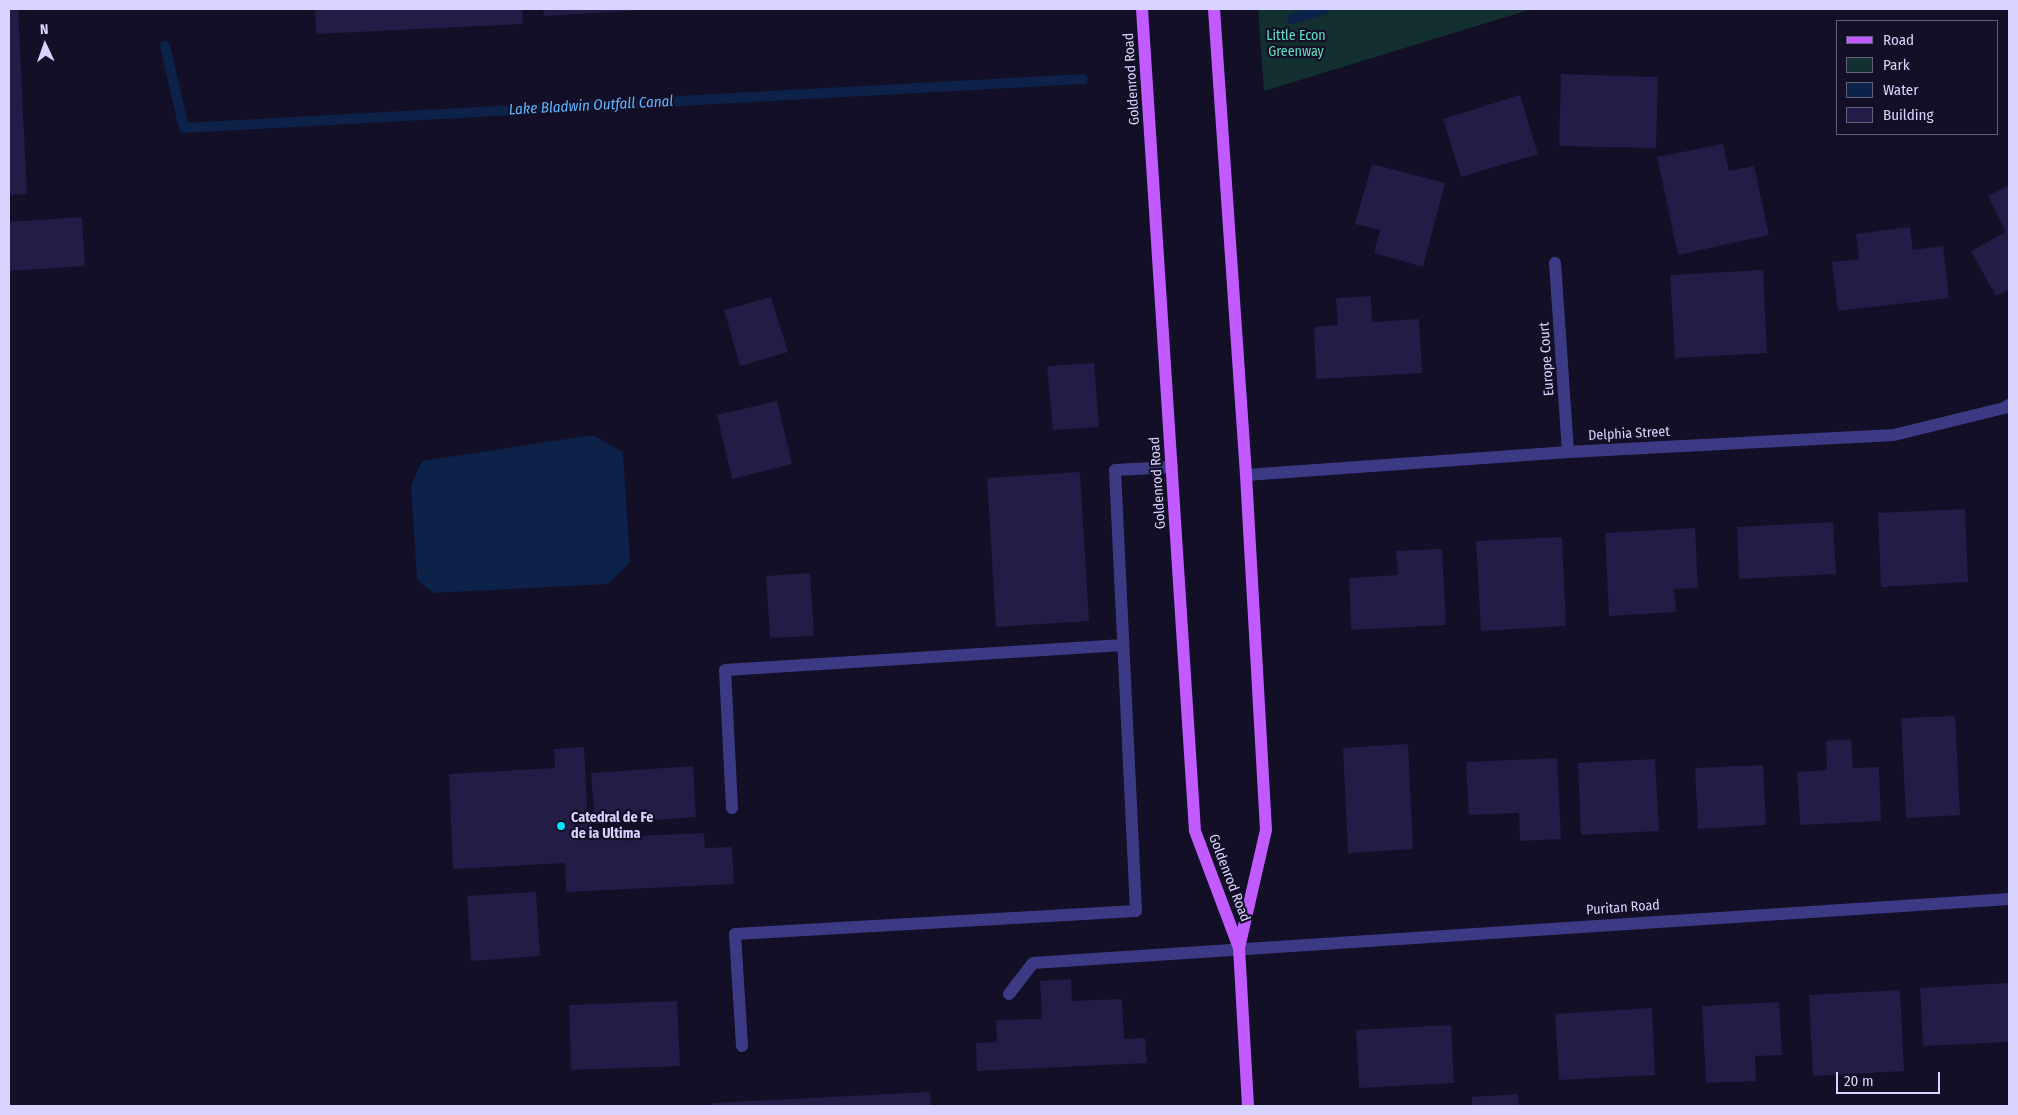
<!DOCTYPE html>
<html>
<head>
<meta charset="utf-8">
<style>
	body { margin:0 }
	#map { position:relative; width:2018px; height:1115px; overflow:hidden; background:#130f26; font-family:"Fira Sans Condensed",sans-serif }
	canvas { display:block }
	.frame { position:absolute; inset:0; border:10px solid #d9d4ff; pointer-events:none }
	.legend { position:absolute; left:1836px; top:20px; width:162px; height:115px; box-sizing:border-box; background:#130f26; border:1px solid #625e7d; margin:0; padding:6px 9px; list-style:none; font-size:15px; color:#d9d4ff }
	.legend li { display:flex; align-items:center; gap:10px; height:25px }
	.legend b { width:25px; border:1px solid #625e7d }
	.north { position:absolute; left:20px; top:20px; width:50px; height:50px; -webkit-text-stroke:4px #130f26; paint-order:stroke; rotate:357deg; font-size:14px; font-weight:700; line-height:20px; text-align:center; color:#d9d4ff }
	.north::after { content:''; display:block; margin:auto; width:18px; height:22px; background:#d9d4ff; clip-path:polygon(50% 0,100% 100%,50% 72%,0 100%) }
	.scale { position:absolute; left:1836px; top:1072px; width:104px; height:22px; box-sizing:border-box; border:2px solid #d9d4ff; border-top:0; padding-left:6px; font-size:15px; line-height:18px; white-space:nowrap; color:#d9d4ff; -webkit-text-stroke:4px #130f26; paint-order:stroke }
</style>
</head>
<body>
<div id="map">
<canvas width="2018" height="1115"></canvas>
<div class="frame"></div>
<ul class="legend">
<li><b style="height:6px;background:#c25bff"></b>Road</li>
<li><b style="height:14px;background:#12302f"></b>Park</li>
<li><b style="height:14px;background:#0c2248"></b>Water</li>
<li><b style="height:14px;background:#241b47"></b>Building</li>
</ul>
<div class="north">N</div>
<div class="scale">20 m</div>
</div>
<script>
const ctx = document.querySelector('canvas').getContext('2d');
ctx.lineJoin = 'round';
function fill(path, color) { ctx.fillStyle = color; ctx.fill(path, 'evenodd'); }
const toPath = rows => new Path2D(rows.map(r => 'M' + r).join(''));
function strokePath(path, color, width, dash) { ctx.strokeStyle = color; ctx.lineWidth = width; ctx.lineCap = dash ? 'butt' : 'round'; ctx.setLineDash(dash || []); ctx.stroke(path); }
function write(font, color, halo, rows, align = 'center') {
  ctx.font = font + ' "Fira Sans Condensed",sans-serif'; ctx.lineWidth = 4.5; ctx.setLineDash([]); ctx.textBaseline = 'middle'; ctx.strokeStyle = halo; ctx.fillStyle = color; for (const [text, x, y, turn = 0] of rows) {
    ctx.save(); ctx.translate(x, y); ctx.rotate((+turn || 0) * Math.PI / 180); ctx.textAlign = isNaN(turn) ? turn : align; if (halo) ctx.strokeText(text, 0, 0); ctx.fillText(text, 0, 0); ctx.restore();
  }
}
const green = toPath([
	[1258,9,1532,9,1264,91]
]);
const water = toPath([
	[593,435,623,452,630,562,608,584,433,593,417,579,411,485,422,461]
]);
const stream = toPath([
	[1292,19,1325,9],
	[165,46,184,128,1083,79]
]);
const building = toPath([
	[9,9,18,9,27,194,9,195],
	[315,9,522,9,523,24,316,34],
	[543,9,645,9,645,10,544,16],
	[1561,74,1658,77,1656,148,1559,146],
	[1520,95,1538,154,1461,177,1443,119],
	[1723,144,1729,171,1754,166,1769,235,1678,255,1657,157],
	[1372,164,1445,183,1423,267,1374,253,1380,230,1355,224],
	[2009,185,2009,289,1996,296,1971,251,2006,232,1988,196],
	[82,217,85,266,9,271,9,222],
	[1910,227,1913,250,1943,246,1949,298,1838,311,1832,262,1859,259,1856,234],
	[1763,270,1767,353,1675,358,1670,275],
	[1371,296,1372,322,1419,319,1422,373,1316,379,1314,327,1338,325,1336,298],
	[771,297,788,352,740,366,724,310],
	[1094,363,1099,427,1053,430,1047,366],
	[777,401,792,464,732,479,717,415],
	[1080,472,1089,621,996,627,987,478],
	[1965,509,1968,582,1881,587,1878,513],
	[1833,522,1836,574,1739,579,1737,527],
	[1695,528,1698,588,1674,589,1676,612,1609,616,1605,533],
	[1562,537,1566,626,1481,631,1476,541],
	[1442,549,1446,625,1351,630,1349,578,1398,575,1396,551],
	[810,573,814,636,770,638,766,576],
	[1955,716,1960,815,1906,818,1901,718],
	[1851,739,1853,768,1879,767,1881,821,1800,825,1797,772,1827,770,1826,741],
	[1408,744,1413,849,1348,853,1343,748],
	[584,747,589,838,704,833,705,848,732,847,734,884,566,892,565,863,453,869,449,774,555,768,554,749],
	[1557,758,1561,839,1520,841,1519,813,1469,815,1466,762],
	[1655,759,1659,831,1581,835,1578,763],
	[1763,765,1766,825,1698,829,1695,768],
	[693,766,696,817,595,824,591,773],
	[536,892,540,956,471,961,467,896],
	[1071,979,1072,1001,1122,999,1124,1039,1145,1038,1147,1063,977,1071,976,1043,997,1042,996,1020,1042,1019,1040,981],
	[2009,983,2009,1042,1923,1046,1920,988],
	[1900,990,1904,1071,1813,1076,1809,995],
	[677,1001,680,1066,571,1070,569,1005],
	[1779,1002,1782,1055,1755,1056,1756,1081,1706,1083,1702,1006],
	[1652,1008,1655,1075,1559,1080,1555,1014],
	[1451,1025,1454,1083,1359,1088,1356,1030],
	[930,1092,931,1106,712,1106,712,1103],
	[1518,1094,1519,1106,1472,1106,1472,1097]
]);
const minor = toPath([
	[1555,263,1568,452],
	[1246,475,1568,452,1894,435,2004,408,2009,405],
	[732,808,725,670,1123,645],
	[1009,994,1033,963,2009,899],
	[742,1046,735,934,1136,911,1115,470,1172,467]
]);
const major = toPath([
	[1142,9,1195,831,1239,948],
	[1214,9,1246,475,1266,830,1239,948,1248,1106]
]);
const markers = [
	[561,826,5,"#00e5ff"]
];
const parkNames = [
	["Little Econ",1296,36],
	["Greenway",1296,52]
];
const streetNames = [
	["Goldenrod Road",1132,79,-94],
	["Europe Court",1547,359,-94],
	["Delphia Street",1629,434,-3],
	["Goldenrod Road",1158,483,-94],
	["Goldenrod Road",1229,878,69],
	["Puritan Road",1623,908,-4]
];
const poiNames = [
	["Catedral de Fe",571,818],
	["de ia Ultima",571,834]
];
const waterNames = [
	["Lake Bladwin Outfall Canal",591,106,-3]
];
fill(green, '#12302f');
fill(water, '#0c2248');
strokePath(stream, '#0c2248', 10);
fill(building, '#241b47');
strokePath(minor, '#3d3a85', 12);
strokePath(major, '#c25bff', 12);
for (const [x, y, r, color] of markers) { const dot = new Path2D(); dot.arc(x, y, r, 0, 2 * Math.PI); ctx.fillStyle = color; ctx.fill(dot); strokePath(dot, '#130f26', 2); }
write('14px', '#5fe0c0', '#130f26', parkNames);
write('14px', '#d9d4ff', '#130f26', streetNames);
write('bold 14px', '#d9d4ff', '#130f26', poiNames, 'left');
write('italic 15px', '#62b6ff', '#130f26', waterNames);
</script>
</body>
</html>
